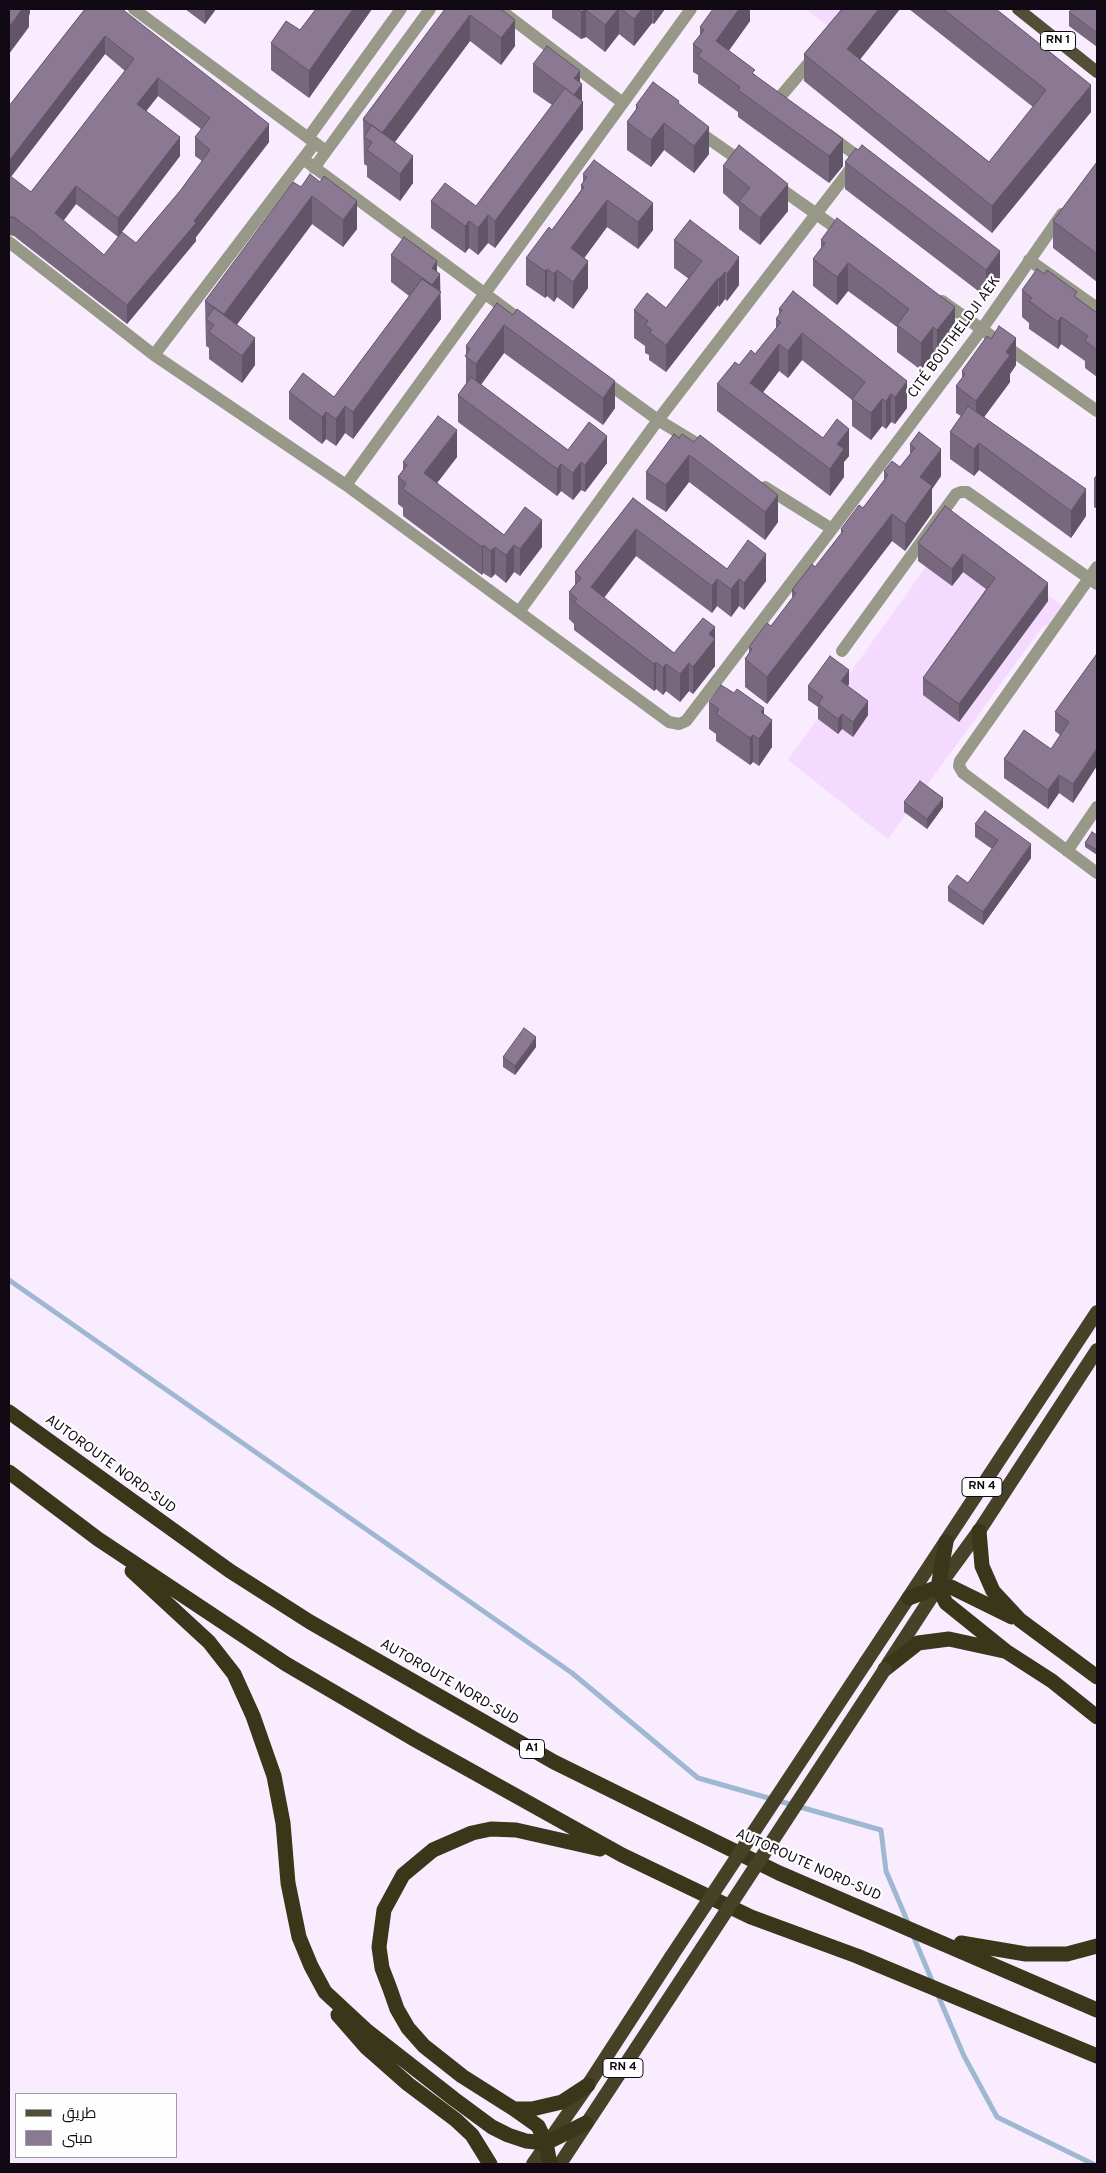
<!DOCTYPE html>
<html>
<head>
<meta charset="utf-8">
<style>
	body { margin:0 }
	#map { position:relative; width:1106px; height:2173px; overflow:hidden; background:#f8ecfe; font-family:Overpass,Cairo,sans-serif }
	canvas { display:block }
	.frame { position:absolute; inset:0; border:10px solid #100913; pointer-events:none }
	.legend { position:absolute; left:15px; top:2093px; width:162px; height:65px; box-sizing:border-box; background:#fefefe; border:1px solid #9f9ca0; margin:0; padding:6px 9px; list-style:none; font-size:15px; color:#100913 }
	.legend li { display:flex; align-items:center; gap:10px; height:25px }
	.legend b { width:25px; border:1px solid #9f9ca0 }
</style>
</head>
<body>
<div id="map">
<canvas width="1106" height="2173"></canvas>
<div class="frame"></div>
<ul class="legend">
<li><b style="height:6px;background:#514f36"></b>طريق</li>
<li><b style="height:14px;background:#8b7993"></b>مبنى</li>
</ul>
</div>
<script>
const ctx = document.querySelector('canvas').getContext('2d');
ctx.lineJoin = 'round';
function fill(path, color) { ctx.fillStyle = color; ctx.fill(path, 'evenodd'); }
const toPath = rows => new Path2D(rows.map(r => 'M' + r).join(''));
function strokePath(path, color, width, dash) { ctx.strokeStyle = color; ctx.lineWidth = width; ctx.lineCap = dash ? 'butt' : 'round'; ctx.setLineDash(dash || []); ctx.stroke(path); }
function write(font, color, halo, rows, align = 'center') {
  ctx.font = font + ' Overpass,sans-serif'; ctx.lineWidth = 4.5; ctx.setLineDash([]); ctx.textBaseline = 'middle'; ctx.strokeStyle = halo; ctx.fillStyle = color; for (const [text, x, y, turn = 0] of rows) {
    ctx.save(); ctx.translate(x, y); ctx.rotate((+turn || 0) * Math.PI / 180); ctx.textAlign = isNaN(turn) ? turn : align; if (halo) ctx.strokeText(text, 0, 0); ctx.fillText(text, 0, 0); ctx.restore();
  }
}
const built = toPath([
	[806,9,848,9,832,29],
	[953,529,1065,607,1054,622,1042,627,888,839,788,760]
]);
const stream = toPath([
	[9,1280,572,1673,698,1778,881,1830,886,1871,909,1925],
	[912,1933,933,1983],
	[937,1993,964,2056,997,2117,1093,2164]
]);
const minor = toPath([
	[134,9,326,151],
	[499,9,623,103],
	[780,97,814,57],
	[696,130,745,164],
	[829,135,865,162],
	[308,138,401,9],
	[303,159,526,324],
	[314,168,430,9],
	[774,184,846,235],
	[9,242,154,355,346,485,669,722,679,724,686,721,832,529,982,329,1062,214],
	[1029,260,1097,308],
	[942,301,1097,411],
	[154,355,315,143],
	[603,380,658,420,696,443],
	[346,485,691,9],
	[765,487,832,529],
	[1097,567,960,761,959,766,963,773,1097,873],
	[519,612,658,420,856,162],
	[842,651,956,494,961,492,967,492,1097,584],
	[1067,851,1097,807]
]);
const primary = toPath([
	[1018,9,1097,72]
]);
const trunk = toPath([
	[866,1662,1097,1312],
	[888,1664,938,1587,979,1531,1097,1350],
	[533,2164,588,2085,671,1957],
	[560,2164,687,1971]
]);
const motorway = toPath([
	[9,1412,230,1571,310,1622,554,1762,779,1873,1097,2010],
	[9,1472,98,1539,286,1664,414,1739,622,1855,751,1917,857,1956,1097,2056],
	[979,1531,982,1566,993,1591,1020,1620,1097,1677],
	[946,1542,938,1587,946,1603,1007,1652,1052,1681,1097,1717],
	[132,1571,209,1642,234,1674,253,1716,274,1776,283,1823,288,1883,299,1937,311,1966,325,1992,367,2031,454,2099,492,2127,508,2135,526,2141,546,2143,586,2123],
	[909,1598,938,1587,951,1587,1012,1617],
	[885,1669,918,1643,949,1639,1004,1651],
	[961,1943,1026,1954,1067,1954,1097,1946],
	[338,2015,366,2047,408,2084,456,2120,472,2135,490,2164],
	[588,2085,562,2102,532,2109,514,2109,462,2076,424,2046,408,2028,397,2009,390,1989,382,1968,379,1947,384,1910,403,1875,433,1850,472,1833,491,1829,516,1830,600,1849],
	[514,2109,538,2126,546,2143,550,2164]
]);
const trunkBridge = toPath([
	[671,1957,866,1662],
	[687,1971,885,1669]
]);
const wall = toPath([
	[85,9,269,142,196,237,196,241,127,324,14,236,9,235,9,106],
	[105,54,125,71,31,192,11,177],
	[158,96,201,129,195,137,195,156,202,161,180,191,136,243,104,255,63,221,76,204,118,237,180,156,146,111],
	[185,9,216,9,205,24],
	[316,9,372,9,309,98,271,70,271,43,300,30],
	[445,9,501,9,515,46,501,65,470,41,395,142,413,183,400,201,367,177,367,166,364,164,363,119],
	[552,9,665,9,654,24,652,23,634,46,619,34,605,52,586,37,581,39,552,18],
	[750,9,750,21,728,51,755,75,843,166,829,183,738,117,738,112,698,83,698,75,693,72,693,44,700,35,700,27],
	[842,9,900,9,860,59,989,162,1033,107,909,9,996,9,1091,112,992,233,804,81,804,54],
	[1097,9,1097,47,1069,26,1069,12],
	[533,64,580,82,582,101,583,129,495,248,488,243,478,255,469,248,465,253,431,228,431,201,476,206,552,105,533,92],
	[679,104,709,154,694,173,664,150,651,167,627,150,627,122,636,111,636,105],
	[858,150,1000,278,986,297,845,189,845,162],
	[1097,162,1097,282,1053,248,1053,221],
	[723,166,788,211,760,245,739,229,739,207,723,193],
	[583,174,653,230,638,249,607,227,584,258,588,288,573,309,557,297,554,302,547,296,545,298,526,285,526,258,552,230,581,190,581,185,583,183],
	[301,187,357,229,343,247,312,224,237,324,255,365,242,383,209,359,209,348,206,346,205,301],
	[690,220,739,285,727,301,725,299,719,307,718,305,666,372,649,360,649,355,645,353,645,346,634,338,634,310,666,308,689,279,674,268,674,240],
	[821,240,955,334,937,358,933,355,921,370,897,352,897,327,848,291,837,305,813,286,813,259,821,249],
	[391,255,437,272,440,292,441,319,353,439,345,433,336,446,326,439,322,444,289,419,289,392,334,397,409,296,391,282],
	[1022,290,1077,298,1097,313,1097,377,1085,368,1085,361,1061,344,1058,349,1029,329,1029,323,1022,317],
	[793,291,907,408,895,424,891,422,886,429,882,426,871,440,852,426,852,400,802,360,788,378,779,371,763,392,823,438,849,456,844,462,844,477,830,496,717,411,717,384,739,365,755,354,776,329,776,319,779,315,779,309],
	[497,303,615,408,603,425,504,353,481,385,568,450,607,463,585,492,581,490,573,500,561,491,557,496,458,422,458,395,466,384,466,346],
	[1016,365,1010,374,1010,382,984,417,1086,516,1071,538,979,470,974,476,950,459,950,432,961,416,956,413,956,386,962,379,962,371],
	[919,432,941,476,932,489,932,513,905,551,892,541,767,704,745,687,745,659,749,653,749,647,771,626,792,599,792,590,815,567,841,534,841,529,863,508,884,480,884,471,900,467,910,454,910,444],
	[674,434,778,522,765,540,689,482,666,512,646,499,646,472],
	[457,457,437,483,504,535,542,547,520,576,514,572,506,583,495,574,491,578,483,573,482,575,403,516,403,508,398,504,398,477,403,470,403,462],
	[1097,475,1097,509,1094,507,1094,479],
	[633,498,727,569,766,581,744,610,739,606,731,617,717,606,712,613,636,556,604,598,674,653,715,627,715,666,693,694,689,691,680,702,666,691,663,695,656,689,654,691,574,630,574,624,569,619,569,592,575,586,575,572],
	[945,506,1048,601,959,722,923,695,923,678,986,589,963,572,952,586,918,561,918,543],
	[1096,655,1073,803,1059,793,1048,809,1004,778,1004,759,1051,749,1060,735,1055,731,1055,712],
	[849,684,848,686,868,715,853,737,842,729,838,734,818,719,818,707,808,700,808,686],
	[709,702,764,715,772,747,759,766,753,762,750,765,716,741,716,734,709,729],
	[904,802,943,807,927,829,904,812],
	[975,824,1031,858,983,925,948,901,948,887,968,883,992,849,975,837],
	[1097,835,1097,855,1085,847,1085,843],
	[536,1047,515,1075,503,1067,503,1057]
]);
const shadedWall = toPath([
	[22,9,30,9,30,13,29,16,29,27,9,54,9,27],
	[205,9,216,9,205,24],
	[353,9,372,9,309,98,309,71],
	[618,9,619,9,619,34,605,52,605,25],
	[642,9,652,9,652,23,634,46,634,19],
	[654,9,665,9,654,24],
	[739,9,750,9,750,21,716,69,716,41],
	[879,9,900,9,847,76,847,49],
	[586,10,586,37,581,39,581,12],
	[470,15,470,41,382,159,382,133],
	[515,20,515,46,501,65,501,38],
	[105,36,105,54,9,179,9,161],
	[580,71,580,87,582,84,582,103,583,102,583,129,495,248,495,221,574,78],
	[158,78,158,96,137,123,137,104],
	[1091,85,1091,112,992,233,992,206],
	[664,123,664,150,651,167,651,140],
	[269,124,269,142,196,237,196,241,127,324,127,305,194,221],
	[709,127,709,154,694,173,694,146],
	[180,137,180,156,118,237,118,218],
	[843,139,843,166,829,183,829,156],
	[413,156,413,183,400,201,400,174],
	[788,184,788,211,760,245,760,218],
	[76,186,76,204,55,232,55,213],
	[312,196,312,224,224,342,224,314],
	[607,200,607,227,571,276,571,248],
	[357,201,357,229,343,247,343,220],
	[653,203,653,230,638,249,638,222],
	[488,215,488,243,478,255,478,228],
	[469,221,469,248,465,253,465,226],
	[1000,251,1000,278,986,297,986,270],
	[739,257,739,285,727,301,727,274],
	[437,261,437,278,440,274,441,319,353,439,353,412,432,268],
	[588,261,588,288,573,309,573,282],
	[848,263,848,291,837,305,837,277],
	[547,269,547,296,545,298,545,271],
	[557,270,557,297,554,302,554,274],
	[725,272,725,299,719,307,719,279],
	[718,278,718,305,666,372,666,345],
	[955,307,955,334,937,358,937,330],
	[1061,317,1061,344,1058,349,1058,322],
	[504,325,504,353,476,391,476,364],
	[933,327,933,355,921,370,921,343],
	[802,333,802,360,788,378,788,351],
	[255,338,255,365,242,383,242,356],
	[1016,338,1016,365,1010,374,1010,382,976,428,976,401,1006,352],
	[779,344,779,371,750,410,750,383],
	[615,381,615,408,603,425,603,398],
	[907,381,907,408,895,424,895,397],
	[891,394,891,422,886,429,886,401],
	[882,399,882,426,871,440,871,413],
	[345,406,345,433,336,446,336,419],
	[326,412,326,439,322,444,322,417],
	[849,429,849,456,844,462,844,477,830,496,830,469,837,444],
	[457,430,457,457,424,500,424,473],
	[607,436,607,463,585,492,585,465],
	[979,443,979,470,974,476,974,449],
	[941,449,941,476,932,489,932,513,905,551,905,524,920,477],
	[689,455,689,482,666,512,666,485],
	[581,462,581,490,573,500,573,473],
	[561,464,561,491,557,496,557,469],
	[1086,489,1086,516,1071,538,1071,511],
	[778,495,778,522,765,540,765,512],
	[892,514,892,541,767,704,767,677],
	[542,520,542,547,520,576,520,549],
	[636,529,636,556,591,614,591,587],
	[483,545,483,573,482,575,482,547],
	[514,545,514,572,506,583,506,555],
	[495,547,495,574,491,578,491,551],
	[766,554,766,581,744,610,744,583],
	[963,554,963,572,952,586,952,569],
	[717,579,717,606,712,613,712,586],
	[739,579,739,606,731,617,731,589],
	[1048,583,1048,601,959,722,959,704],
	[715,627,715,666,693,694,693,667,709,634],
	[656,662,656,689,654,691,654,664],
	[689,663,689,691,680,702,680,674],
	[666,664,666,691,663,695,663,668],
	[849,670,849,684,841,695,841,681],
	[868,701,868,715,853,737,853,722],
	[764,708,764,731,772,720,772,747,759,766,759,739,761,712],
	[842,714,842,729,838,734,838,719],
	[753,735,753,762,750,765,750,738],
	[1097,748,1097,766,1073,803,1073,784],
	[1059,775,1059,793,1048,809,1048,790],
	[943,798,943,807,927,829,927,819],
	[1031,844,1031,858,983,925,983,912],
	[536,1037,536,1047,515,1075,515,1066]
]);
const building = toPath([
	[9,9,22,9,9,27,9,9],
	[85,9,122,9,269,124,194,221,196,223,127,305,14,217,9,217,9,175,31,192,134,59,105,36,9,161,9,106,85,9],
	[158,78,210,118,195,137,210,150,180,191,136,243,122,232,104,255,55,213,76,186,118,218,180,137,137,104,158,78],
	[316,9,353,9,309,71,271,43,286,21,300,30,316,9],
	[445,9,501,9,515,20,501,38,470,15,382,133,363,119,445,9],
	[577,9,618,9,605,25,586,10,581,12,577,9],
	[621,9,642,9,634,19,621,9],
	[713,9,739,9,716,41,755,70,752,73,843,139,829,156,738,90,740,87,698,56,702,51,693,44,704,30,700,27,713,9],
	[842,9,879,9,847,49,989,162,1046,90,943,9,996,9,1091,85,992,206,804,54,842,9],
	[1072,9,1097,9,1097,33,1069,12,1072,9],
	[547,46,580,71,574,78,582,84,574,95,533,64,547,46],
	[653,82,679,101,678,103,709,127,694,146,664,123,651,140,627,122,638,107,636,105,653,82],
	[565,88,583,102,495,221,488,215,478,228,469,221,465,226,431,201,445,183,476,206,565,88],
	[372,125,413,156,400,174,367,150,372,142,364,137,372,125],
	[739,145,788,184,760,218,739,201,750,188,723,166,739,145],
	[862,145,1000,251,986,270,845,162,856,148,858,150,862,145],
	[594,160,653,203,638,222,607,200,571,248,588,261,573,282,557,270,554,274,547,269,545,271,526,258,549,227,552,230,584,187,581,185,587,177,583,174,594,160],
	[1097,162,1097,254,1053,221,1097,162],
	[310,174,320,182,324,176,357,201,343,220,312,196,224,314,205,301,293,182,301,187,310,174],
	[837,218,955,307,937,330,933,327,921,343,897,325,909,309,848,263,837,277,813,259,825,243,821,240,837,218],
	[690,220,739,257,727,274,725,272,719,279,718,278,666,345,649,332,652,330,645,325,648,321,634,310,647,293,666,308,702,261,674,240,690,220],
	[404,237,437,261,432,268,440,274,432,285,391,255,404,237],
	[1037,269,1044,274,1047,270,1077,292,1074,296,1097,313,1097,350,1085,341,1088,336,1061,317,1058,322,1029,301,1032,298,1022,290,1037,269],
	[422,279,441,292,353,412,345,406,336,419,326,412,322,417,289,392,303,373,334,397,422,279],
	[793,291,907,381,895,397,891,394,886,401,882,399,871,413,852,399,865,382,802,333,788,351,779,344,750,383,823,438,837,419,849,429,837,444,844,449,830,469,717,384,735,362,739,365,751,350,755,354,781,322,776,319,782,310,779,309,793,291],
	[497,303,513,315,517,309,615,381,603,398,504,325,476,364,465,356,470,349,466,346,497,303],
	[214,308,255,338,242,356,209,332,214,325,206,319,214,308],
	[999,326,1016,338,1006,352,1010,355,976,401,956,386,965,374,962,371,987,336,991,339,999,326],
	[471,377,568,450,589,422,607,436,585,465,581,462,573,473,561,464,557,469,458,395,471,377],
	[968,406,1086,489,1071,511,979,443,974,449,950,432,968,406],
	[438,416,457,430,424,473,504,535,525,507,542,520,520,549,514,545,506,555,495,547,491,551,483,545,482,547,403,489,406,483,398,477,407,465,403,462,438,416],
	[919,432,941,449,920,477,932,486,905,524,892,514,767,677,745,659,752,649,749,647,767,623,771,626,796,593,792,590,812,564,815,567,843,531,841,529,859,505,863,508,888,475,884,471,892,461,900,467,915,448,910,444,919,432],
	[674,434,679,438,682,434,694,442,700,435,778,495,765,512,689,455,666,485,646,472,674,434],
	[1097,475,1097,482,1094,479,1097,475],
	[633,498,727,569,748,540,766,554,744,583,739,579,731,589,717,579,712,586,636,529,591,587,674,653,703,618,715,627,709,634,715,639,693,667,689,663,680,674,666,664,663,668,656,662,654,664,574,602,577,599,569,592,581,578,575,572,633,498],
	[945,506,1048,583,959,704,923,678,995,578,963,554,952,569,918,543,945,506],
	[1096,655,1097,656,1097,748,1073,784,1059,775,1048,790,1004,759,1024,730,1051,749,1069,722,1055,712,1096,655],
	[830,656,849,670,841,681,868,701,853,722,842,714,838,719,818,704,823,697,808,686,830,656],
	[721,685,734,693,737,689,764,708,761,712,772,720,759,739,753,735,750,738,716,714,719,709,709,702,721,685],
	[920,781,943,798,927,819,904,802,920,781],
	[985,811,1031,844,983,912,948,887,957,875,968,883,998,840,975,824,985,811],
	[1092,832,1097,835,1097,850,1085,843,1092,832],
	[524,1028,536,1037,515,1066,503,1057,524,1028]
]);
const shields = [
	[1058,41,35],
	[982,1487,40],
	[532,1749,25],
	[623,2068,40]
];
const shieldNames = [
	["RN 1",1058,41],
	["RN 4",982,1487],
	["A1",532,1749],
	["RN 4",623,2068]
];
const streetNames = [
	["CITÉ BOUTHELDJI AEK",955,338,-54],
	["AUTOROUTE NORD-SUD",110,1465,36],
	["AUTOROUTE NORD-SUD",449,1683,30],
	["AUTOROUTE NORD-SUD",808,1866,24]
];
fill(built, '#f3dafe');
strokePath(stream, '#9eb8d1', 5);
strokePath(minor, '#989889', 12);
strokePath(primary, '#514f36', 12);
strokePath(trunk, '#454228', 14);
strokePath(motorway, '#393619', 15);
strokePath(trunkBridge, '#454228', 14);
fill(wall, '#78687e');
fill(shadedWall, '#615567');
fill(building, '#8b7993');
strokePath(building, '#615567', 1);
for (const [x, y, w] of shields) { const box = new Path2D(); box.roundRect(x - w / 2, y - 9.5, w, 19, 4); ctx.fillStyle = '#fefefe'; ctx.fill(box); strokePath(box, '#100913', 1); }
write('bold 12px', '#100913', null, shieldNames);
write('14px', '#100913', '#fefefe', streetNames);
</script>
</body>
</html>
